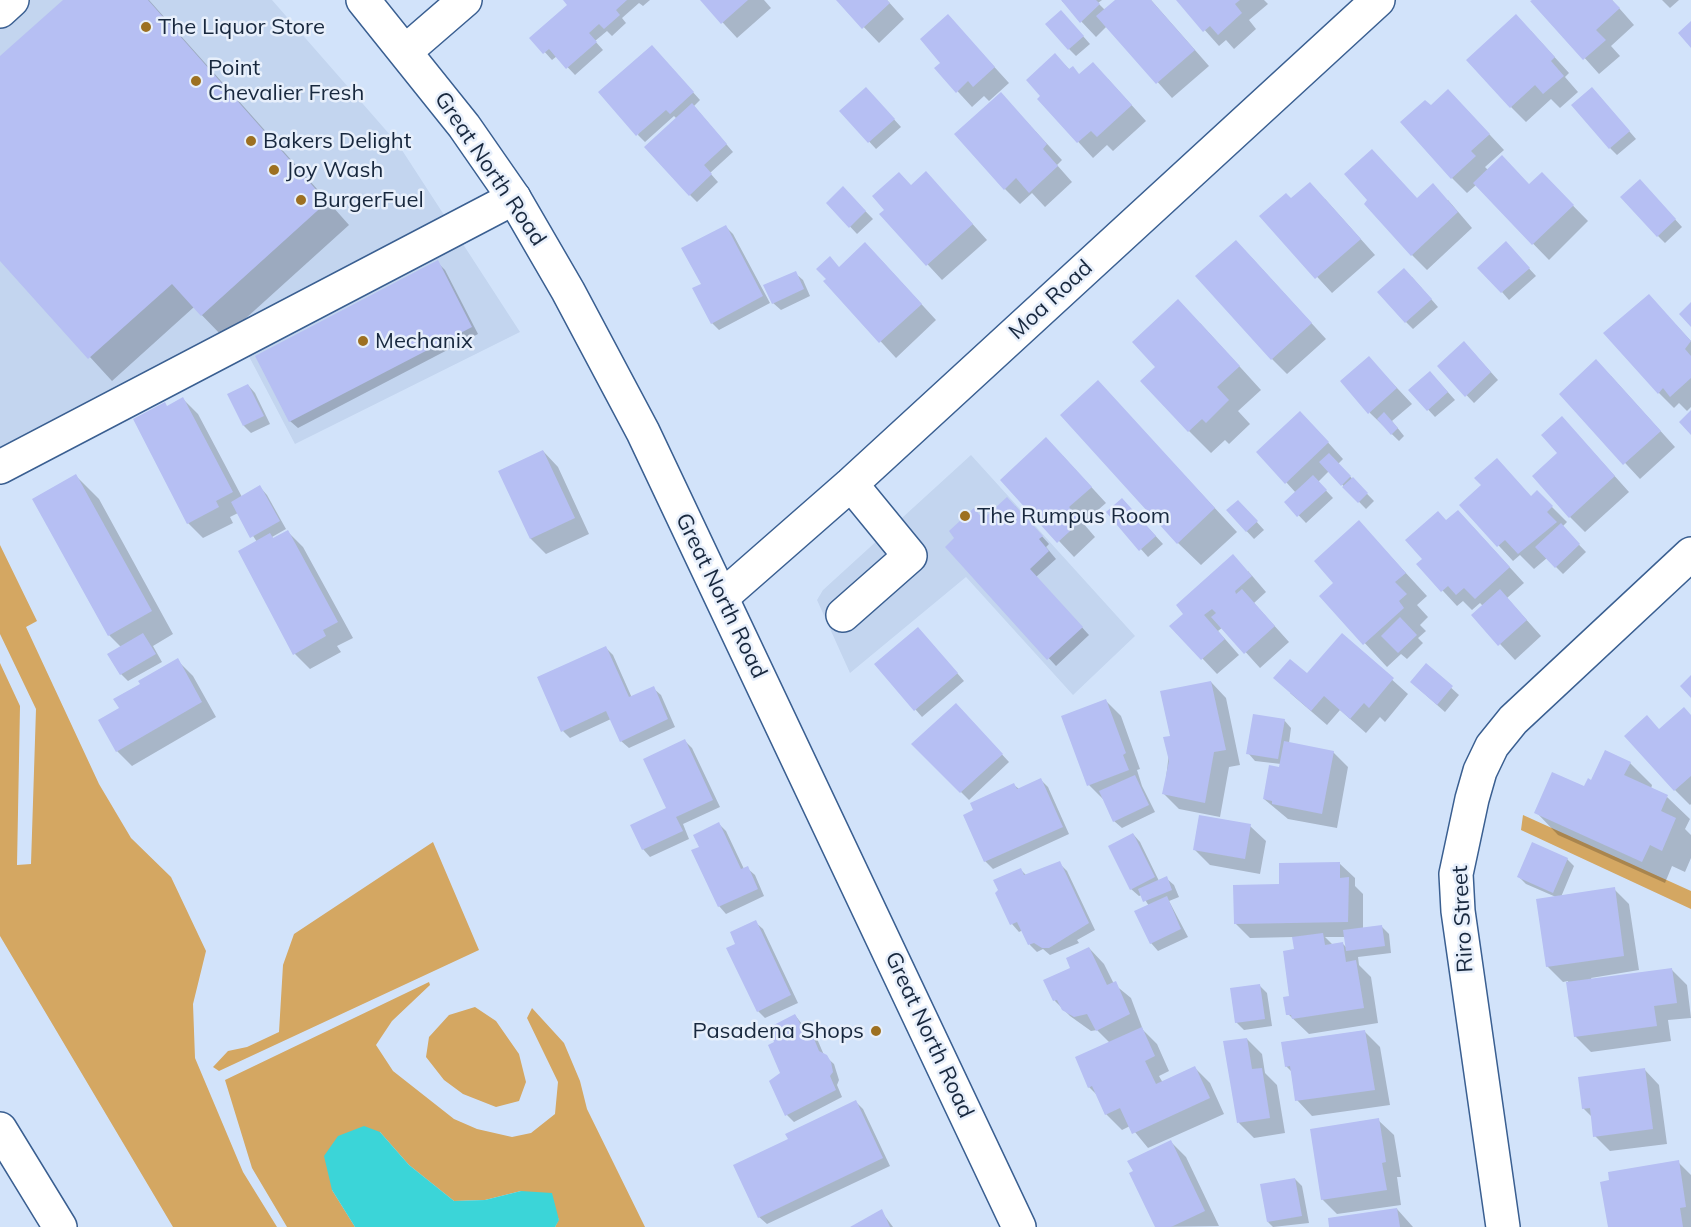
<!DOCTYPE html>
<html>
<head>
<meta charset="utf-8">
<style>
	body { margin:0 }
	canvas { display:block; background:#d2e3fa }
</style>
</head>
<body>
<canvas width="1691" height="1227"></canvas>
<script>
const ctx = document.querySelector('canvas').getContext('2d');
ctx.lineJoin = 'round';
function fill(path, color) { ctx.fillStyle = color; ctx.fill(path, 'evenodd'); }
const toPath = rows => new Path2D(rows.map(r => 'M' + r).join(''));
function strokePath(path, color, width, dash) { ctx.strokeStyle = color; ctx.lineWidth = width; ctx.lineCap = dash ? 'butt' : 'round'; ctx.setLineDash(dash || []); ctx.stroke(path); }
function write(font, color, halo, rows, align = 'center') {
  ctx.font = font + ' Mulish,sans-serif'; ctx.lineWidth = 5; ctx.setLineDash([]); ctx.textBaseline = 'middle'; ctx.strokeStyle = halo; ctx.fillStyle = color; for (const [text, x, y, turn = 0] of rows) {
    ctx.save(); ctx.translate(x, y); ctx.rotate((+turn || 0) * Math.PI / 180); ctx.textAlign = isNaN(turn) ? turn : align; if (halo) ctx.strokeText(text, 0, 0); ctx.fillText(text, 0, 0); ctx.restore();
  }
}
const built = toPath([
	[0,0,272,0,398,144,520,332,295,444,233,326,0,450],
	[971,455,1135,636,1073,695,966,577,850,673,817,600,823,590]
]);
const green = toPath([
	[0,545,37,621,26,627,99,784,131,838,171,877,206,951,193,1004,195,1058,243,1172,277,1227,173,1227,0,936,0,663,20,706,17,865,31,864,36,709,0,634],
	[1523,815,1691,891,1691,909,1521,830],
	[433,842,479,950,219,1071,213,1067,228,1051,247,1047,279,1032,283,965,294,934],
	[429,982,430,985,392,1021,376,1045,393,1071,454,1119,477,1129,512,1137,531,1133,555,1114,558,1082,527,1018,532,1008,564,1043,580,1081,587,1109,645,1227,555,1227,559,1219,521,1191,485,1200,454,1201,409,1165,380,1132,332,1190,355,1227,287,1227,252,1168,225,1080],
	[475,1007,496,1021,519,1054,526,1082,519,1101,496,1107,463,1094,444,1080,426,1057,429,1037,449,1015]
]);
const water = toPath([
	[364,1126,380,1132,409,1165,454,1201,485,1200,521,1191,552,1193,559,1220,555,1227,355,1227,332,1190,324,1156,338,1136]
]);
const shadow = toPath([
	[65,0,149,0,349,225,224,338,194,307,112,381,0,259,0,58],
	[565,0,650,0,643,6,639,3,622,18,626,23,612,36,607,31,595,41,603,50,575,75,557,56,552,60,532,38,569,5],
	[702,0,764,0,771,8,737,38],
	[838,0,887,0,904,19,879,43],
	[1063,0,1102,0,1098,3,1105,10,1117,0,1151,0,1209,66,1172,98,1107,26,1096,37,1062,1],
	[1178,0,1264,0,1268,4,1249,20,1256,29,1234,49,1226,40,1219,46],
	[1533,0,1612,0,1634,25,1611,46,1620,56,1599,74],
	[1662,0,1679,0,1670,8],
	[948,16,1009,83,989,101,984,96,972,107,937,69,943,63],
	[1068,19,1090,44,1076,56,1069,49],
	[1531,31,1569,73,1565,77,1578,92,1560,108,1551,99,1526,122,1511,107],
	[659,54,700,100,694,106,733,152,710,173,718,182,697,202,690,195,677,119,674,116,645,142,638,135],
	[1055,55,1070,70,1080,76,1108,79,1146,121,1113,151,1107,145,1093,158,1039,99],
	[1001,94,1062,160,1057,165,1072,182,1045,207,1032,193,1020,204,1005,189],
	[873,96,901,127,876,149,841,111],
	[1599,96,1636,139,1617,155,1610,148],
	[1463,106,1504,150,1485,167,1488,170,1530,186,1542,174,1588,221,1549,260,1476,185,1467,193,1452,178,1431,107],
	[843,188,873,219,857,234,828,203],
	[1647,188,1682,227,1665,243,1658,236],
	[941,189,987,240,942,280,881,214],
	[1325,199,1375,255,1332,293,1262,217,1292,200],
	[1417,200,1448,200,1472,228,1427,270,1412,255],
	[725,226,733,234,770,303,719,330,712,323,703,284],
	[1513,251,1536,276,1509,300,1502,292],
	[1251,257,1326,339,1287,374,1272,359],
	[881,260,936,320,896,358,825,281,840,268],
	[437,262,445,270,478,334,298,428,290,421],
	[795,273,803,280,810,296,781,310,773,303],
	[1412,277,1438,307,1413,329,1406,322],
	[1649,296,1691,341,1691,407,1687,411,1679,403,1674,408,1659,393],
	[1200,323,1261,390,1238,411,1250,424,1229,444,1225,440,1211,453,1189,431],
	[1471,350,1498,380,1474,403,1439,366],
	[1369,358,1412,404,1392,421,1404,436,1399,441,1370,413],
	[1611,376,1675,447,1640,479,1561,394],
	[1437,380,1455,400,1435,417,1410,390],
	[1098,382,1237,532,1201,565,1178,543],
	[248,385,255,393,270,424,251,433,244,426],
	[183,399,198,414,242,497,260,487,267,495,286,529,272,537,274,539,288,532,303,547,353,638,337,646,341,652,310,669,295,654,257,542,238,513,230,517,233,523,203,538,188,523,167,407],
	[1315,428,1343,459,1338,464,1374,501,1366,509,1329,471,1318,482,1333,498,1306,523,1286,502,1296,493,1286,482],
	[1577,434,1629,492,1585,532,1570,517],
	[543,451,558,467,589,534,546,554,531,539,500,472],
	[1061,454,1106,503,1083,523,1095,537,1074,557,1002,480],
	[76,476,99,499,173,634,153,646,162,662,128,681,121,674,121,647,109,635],
	[1537,492,1567,522,1562,527,1586,552,1563,574,1547,558,1534,569,1520,555,1513,561,1461,505,1532,497],
	[1015,506,1049,544,1046,547,1056,559,1036,577,1089,635,1056,666,947,547,984,521],
	[1129,507,1163,544,1148,557,1108,512],
	[1245,509,1264,530,1254,539,1228,511],
	[1359,522,1427,596,1417,605,1428,617,1420,625,1426,631,1418,638,1423,643,1407,659,1401,654,1387,667,1321,596,1335,583],
	[1473,527,1524,583,1507,598,1541,636,1515,660,1473,615,1483,606,1480,603,1472,610,1463,601,1457,606,1418,564],
	[1248,571,1266,592,1254,603,1289,642,1260,668,1223,627,1218,631,1239,655,1217,674,1172,626],
	[1342,635,1408,694,1385,722,1380,717,1366,733,1340,710,1327,725,1290,693],
	[925,636,964,681,922,717,876,664],
	[605,647,613,655,632,698,653,688,661,695,675,727,629,748,621,741,611,719,570,738,563,731],
	[177,660,193,676,216,717,132,766,117,751,121,709],
	[1426,665,1459,695,1445,712,1419,689],
	[1211,682,1226,698,1240,765,1229,767,1220,817,1179,809,1164,794,1171,737],
	[1105,700,1121,716,1140,769,1137,770,1142,786,1155,812,1122,828,1114,821,1104,800,1089,785],
	[963,712,1009,762,969,800,913,744],
	[1691,716,1691,804,1690,805,1675,790,1660,730],
	[1284,720,1291,728,1289,743,1333,752,1348,767,1337,828,1288,819,1264,799,1281,764,1255,761,1248,753],
	[685,741,692,748,720,807,683,824,689,839,650,857,643,849,668,809],
	[1630,763,1652,785,1651,789,1667,797,1690,819,1685,829,1691,835,1691,858,1685,872,1672,866,1665,883,1558,835,1536,812],
	[1041,780,1048,787,1069,834,993,869,985,861,1014,785,1019,789],
	[719,824,726,831,744,869,747,868,755,875,764,896,726,914,719,906,702,847],
	[1250,826,1266,841,1260,874,1210,865,1195,850],
	[1133,834,1140,842,1159,881,1166,878,1174,885,1179,897,1169,901,1188,937,1158,951,1151,943,1149,906,1142,895,1139,896,1131,889],
	[1567,859,1574,866,1561,897,1614,889,1629,904,1639,970,1591,978,1592,980,1672,970,1687,985,1691,1018,1668,1020,1671,1041,1591,1052,1575,1036,1568,981,1563,982,1547,966,1556,897,1526,884,1519,877],
	[1059,863,1067,871,1095,930,1077,940,1079,943,1050,955,1043,949,1037,952,1030,945,1023,930,1019,932,1012,924,1021,870,1027,876],
	[1339,863,1355,878,1355,886,1363,894,1363,929,1381,926,1389,934,1391,953,1358,957,1359,965,1371,977,1378,1023,1309,1034,1288,1014,1296,950,1294,937,1250,938,1235,923,1281,885],
	[1325,937,1346,937,1347,948,1343,944,1333,945],
	[755,922,763,929,798,1003,765,1018,758,1011,737,944],
	[1089,948,1104,964,1114,984,1131,998,1143,1030,1157,1044,1169,1071,1159,1076,1163,1083,1195,1068,1210,1083,1224,1114,1148,1148,1130,1126,1122,1130,1106,1114,1097,1095,1089,1087,1110,1043,1097,1030,1091,1031,1070,1016,1055,1001,1045,980,1072,969],
	[1260,986,1267,993,1272,1026,1244,1030,1236,1022],
	[795,1015,805,1028,808,1026,815,1034,824,1055,834,1064,839,1080,837,1085,842,1097,794,1122,787,1115,776,1043],
	[1364,1031,1380,1047,1390,1105,1312,1116,1297,1100,1293,1073,1286,1066],
	[1247,1039,1262,1054,1265,1073,1277,1085,1285,1133,1254,1138,1239,1123],
	[1644,1069,1659,1085,1667,1144,1610,1151,1595,1136,1592,1117,1583,1108],
	[856,1102,863,1109,890,1166,767,1224,759,1217,791,1139],
	[1378,1120,1394,1135,1401,1177,1397,1177,1401,1205,1337,1214,1322,1199],
	[1171,1142,1186,1157,1219,1226,1156,1227],
	[1678,1162,1691,1175,1691,1227,1609,1227],
	[1295,1179,1302,1186,1309,1223,1273,1227,1268,1222],
	[1397,1209,1413,1227,1331,1227],
	[881,1211,893,1227,853,1227]
]);
const building = toPath([
	[63,0,148,0,327,202,201,316,172,284,88,359,0,261,0,56],
	[563,0,627,0,616,10,620,15,604,29,599,24,589,33,597,42,566,69,549,49,543,54,529,38,567,5],
	[700,0,748,0,721,24],
	[836,0,887,0,890,3,862,29],
	[1061,0,1096,0,1100,4,1080,23],
	[1115,0,1151,0,1195,50,1156,84,1096,16],
	[1176,0,1240,0,1235,4,1242,13,1218,35,1210,26,1203,32],
	[1532,0,1612,0,1620,8,1596,30,1606,40,1583,60,1530,1],
	[1061,10,1084,36,1068,50,1045,24],
	[948,14,995,67,973,87,968,81,956,93,934,68,940,63,920,39],
	[1516,14,1555,57,1551,61,1564,76,1543,94,1535,85,1510,108,1466,60],
	[1691,21,1691,48,1678,33],
	[652,45,694,92,670,114,666,110,636,136,598,92],
	[1055,53,1069,69,1073,66,1079,74,1093,62,1132,105,1097,137,1091,131,1077,143,1037,99,1040,96,1026,80],
	[866,87,895,119,868,143,839,111],
	[1592,87,1630,131,1609,149,1571,105],
	[1448,89,1490,134,1471,151,1476,156,1451,179,1400,122,1425,100,1431,105],
	[1001,92,1047,144,1043,149,1058,166,1029,193,1016,178,1004,190,954,134],
	[692,103,727,144,704,165,712,174,689,196,644,147],
	[1372,149,1417,198,1433,183,1458,212,1411,256,1364,204,1367,200,1344,174],
	[1502,155,1529,184,1542,172,1574,205,1532,245,1473,183],
	[926,171,973,224,926,266,879,214,884,210,872,196,899,172,911,185],
	[1640,179,1676,219,1657,237,1620,197],
	[1310,182,1361,239,1315,279,1259,216,1286,193,1291,198],
	[843,186,866,211,849,228,826,203],
	[726,225,763,296,711,324,692,288,701,284,681,248],
	[1236,240,1312,323,1271,360,1195,276],
	[1506,241,1530,268,1501,293,1477,268],
	[865,242,922,304,879,343,823,281,826,279,816,269,830,256,839,267],
	[438,260,472,327,289,422,255,356],
	[1404,268,1432,299,1405,323,1377,292],
	[796,271,804,289,772,304,763,285],
	[1649,294,1691,341,1685,349,1691,356,1691,378,1670,397,1663,388,1658,394,1603,333],
	[1178,299,1240,366,1217,387,1229,400,1206,423,1202,419,1188,432,1140,381,1155,367,1132,342],
	[1691,302,1691,327,1679,314],
	[1464,341,1491,372,1465,397,1437,366],
	[1369,356,1397,388,1368,414,1340,381],
	[1596,359,1661,431,1623,465,1559,394],
	[1430,371,1448,392,1427,411,1408,390],
	[1098,380,1215,508,1177,544,1060,415],
	[248,384,264,416,243,426,227,394],
	[183,397,233,492,216,501,219,507,187,524,133,419,165,402,167,406],
	[1691,410,1691,435,1679,422],
	[1300,411,1329,442,1285,484,1256,452],
	[1384,412,1398,428,1391,435,1377,419],
	[1562,416,1615,476,1569,518,1532,476,1557,453,1541,435],
	[1046,437,1092,487,1069,507,1081,521,1057,543,1000,480],
	[543,450,575,518,530,539,498,471],
	[1329,453,1351,476,1341,486,1319,462],
	[1497,458,1531,496,1537,490,1553,506,1547,512,1557,522,1518,554,1505,540,1497,547,1459,505,1481,485,1474,478],
	[76,474,152,611,108,636,32,499],
	[1313,475,1327,490,1297,517,1284,502],
	[1353,477,1368,493,1358,503,1342,487],
	[260,485,280,521,250,538,231,502],
	[1007,497,1043,536,1039,539,1049,551,1030,569,1083,627,1047,660,945,547,954,538,949,531,974,508,983,519],
	[1122,498,1156,536,1139,551,1106,512],
	[1238,500,1258,521,1246,532,1226,510],
	[1458,510,1510,567,1475,599,1464,588,1456,595,1448,586,1441,592,1416,564,1422,559,1405,540,1438,511,1446,520],
	[1359,520,1406,573,1395,582,1407,594,1399,601,1404,608,1363,645,1319,596,1333,583,1314,561],
	[1561,523,1580,544,1555,568,1535,547],
	[288,530,338,622,323,630,326,636,293,655,238,551,270,533,273,538],
	[1233,554,1252,576,1235,591,1236,594,1242,589,1275,626,1244,654,1211,617,1216,613,1212,609,1204,615,1225,639,1201,660,1169,626,1183,614,1176,605],
	[1500,589,1527,620,1498,646,1471,615],
	[1400,617,1417,635,1398,653,1381,636],
	[918,627,958,673,914,711,874,664],
	[143,633,156,654,120,675,107,654],
	[1342,633,1394,678,1369,708,1364,703,1350,719,1324,696,1311,711,1273,678,1290,659,1307,673],
	[606,646,629,697,654,686,668,719,620,742,606,711,561,732,537,677],
	[178,658,202,702,116,752,98,720,119,708,113,699,140,684,138,681],
	[1426,663,1453,686,1437,705,1410,682],
	[1691,675,1691,698,1680,686],
	[1211,681,1226,750,1214,752,1205,803,1162,794,1169,761,1163,737,1170,736,1160,691],
	[1106,699,1126,753,1123,755,1129,770,1087,786,1061,716],
	[956,703,1003,754,960,793,911,744],
	[1684,707,1691,715,1691,776,1674,791,1624,736,1647,715,1659,729],
	[1253,714,1285,719,1278,759,1246,754],
	[685,739,713,800,676,817,683,831,642,850,630,825,666,808,643,759],
	[1284,741,1334,751,1322,814,1272,804,1272,801,1263,799,1269,765,1279,767],
	[1605,750,1631,762,1624,775,1668,795,1661,811,1676,818,1662,851,1650,845,1642,862,1534,813,1552,772,1584,786,1588,778,1591,780],
	[1135,775,1149,805,1113,822,1099,791],
	[1041,778,1063,827,984,862,963,815,973,810,970,803,1014,783,1017,789],
	[1199,815,1251,824,1245,859,1193,850],
	[719,822,741,869,748,866,758,889,718,907,691,850,699,847,693,835],
	[1133,833,1155,877,1130,890,1108,846],
	[1532,842,1568,858,1553,893,1517,877],
	[1060,861,1089,923,1049,948,1042,948,1034,943,1028,945,1017,922,1010,925,995,893,998,890,993,880,1021,868,1024,875],
	[1340,862,1340,878,1349,877,1348,922,1234,924,1233,885,1279,884,1279,863],
	[1167,876,1172,890,1143,902,1138,889],
	[1615,887,1624,956,1546,967,1536,899],
	[1167,896,1181,929,1150,944,1134,911],
	[756,920,791,995,757,1012,726,948,735,944,730,932],
	[1382,925,1385,946,1346,951,1343,930],
	[1323,933,1325,945,1343,942,1346,962,1356,960,1364,1008,1292,1019,1291,1015,1286,1015,1283,997,1289,996,1283,951,1294,949,1292,937],
	[1089,947,1107,985,1116,981,1130,1014,1096,1031,1087,1014,1074,1017,1062,1010,1057,1000,1053,1001,1043,980,1070,968,1066,958],
	[1672,968,1677,1003,1654,1006,1657,1026,1574,1037,1566,982],
	[1260,984,1265,1019,1235,1023,1230,988],
	[795,1014,802,1027,808,1024,819,1051,827,1055,831,1062,833,1072,830,1076,836,1090,785,1116,769,1081,780,1073,768,1045,774,1042,768,1028],
	[1142,1027,1155,1056,1145,1061,1156,1084,1195,1066,1210,1098,1132,1134,1120,1108,1105,1115,1092,1086,1088,1088,1075,1057],
	[1365,1030,1375,1090,1295,1101,1290,1066,1285,1067,1281,1042],
	[1247,1038,1252,1069,1262,1068,1270,1118,1237,1123,1223,1041],
	[1645,1068,1653,1129,1593,1137,1590,1108,1582,1109,1578,1077],
	[856,1100,883,1158,758,1218,733,1165,788,1139,785,1134],
	[1379,1118,1386,1162,1382,1163,1387,1190,1321,1200,1310,1129],
	[1171,1140,1205,1211,1171,1227,1155,1227,1129,1173,1133,1171,1127,1161],
	[1679,1160,1686,1207,1680,1208,1683,1227,1608,1227,1600,1182,1609,1180,1608,1172],
	[1295,1178,1302,1216,1267,1222,1260,1184],
	[1397,1208,1400,1227,1329,1227,1328,1218],
	[882,1209,890,1227,850,1227]
]);
const minor = toPath([
	[0,11,12,0],
	[406,51,465,0],
	[0,467,514,198],
	[722,597,851,484,1378,0],
	[843,615,910,556,851,484],
	[1503,1227,1458,911,1456,874,1472,799,1480,771,1492,746,1513,720,1691,554]
]);
const major = toPath([
	[363,0,464,126,514,198,568,291,643,432,1019,1227]
]);
const highway = toPath([
	[0,1129,60,1227]
]);
const markers = [
	[146,27,6,"#9d7021"],
	[196,81,6,"#9d7021"],
	[251,141,6,"#9d7021"],
	[274,170,6,"#9d7021"],
	[301,200,6,"#9d7021"],
	[363,341,6,"#9d7021"],
	[965,516,6,"#9d7021"],
	[876,1031,6,"#9d7021"]
];
const poiNames = [
	["The Liquor Store",158,27],
	["Point",208,68],
	["Chevalier Fresh",208,93],
	["Bakers Delight",263,141],
	["Joy Wash",286,170],
	["BurgerFuel",313,200],
	["Mechanix",375,341],
	["The Rumpus Room",977,516],
	["Pasadena Shops",864,1031,"right"]
];
const streetNames = [
	["Great North Road",490,169,56],
	["Moa Road",1051,300,-43],
	["Great North Road",721,596,64],
	["Riro Street",1463,919,-93],
	["Great North Road",929,1035,65]
];
fill(built, '#c3d5ef');
fill(green, '#d4a762');
fill(water, '#3bd5d8');
fill(shadow, '#0003');
fill(building, '#b6bff3');
strokePath(minor, '#3a5f91', 36);
strokePath(major, '#3a5f91', 36);
strokePath(highway, '#3a5f91', 36);
strokePath(minor, '#fff', 33);
strokePath(major, '#fff', 33);
strokePath(highway, '#fff', 33);
for (const [x, y, r, color] of markers) { const dot = new Path2D(); dot.arc(x, y, r, 0, 2 * Math.PI); ctx.fillStyle = color; ctx.fill(dot); strokePath(dot, '#e7effb', 2); }
write('22px', '#18283e', '#e7effb', poiNames, 'left');
write('22px', '#18283e', '#e7effb', streetNames);
</script>
</body>
</html>
